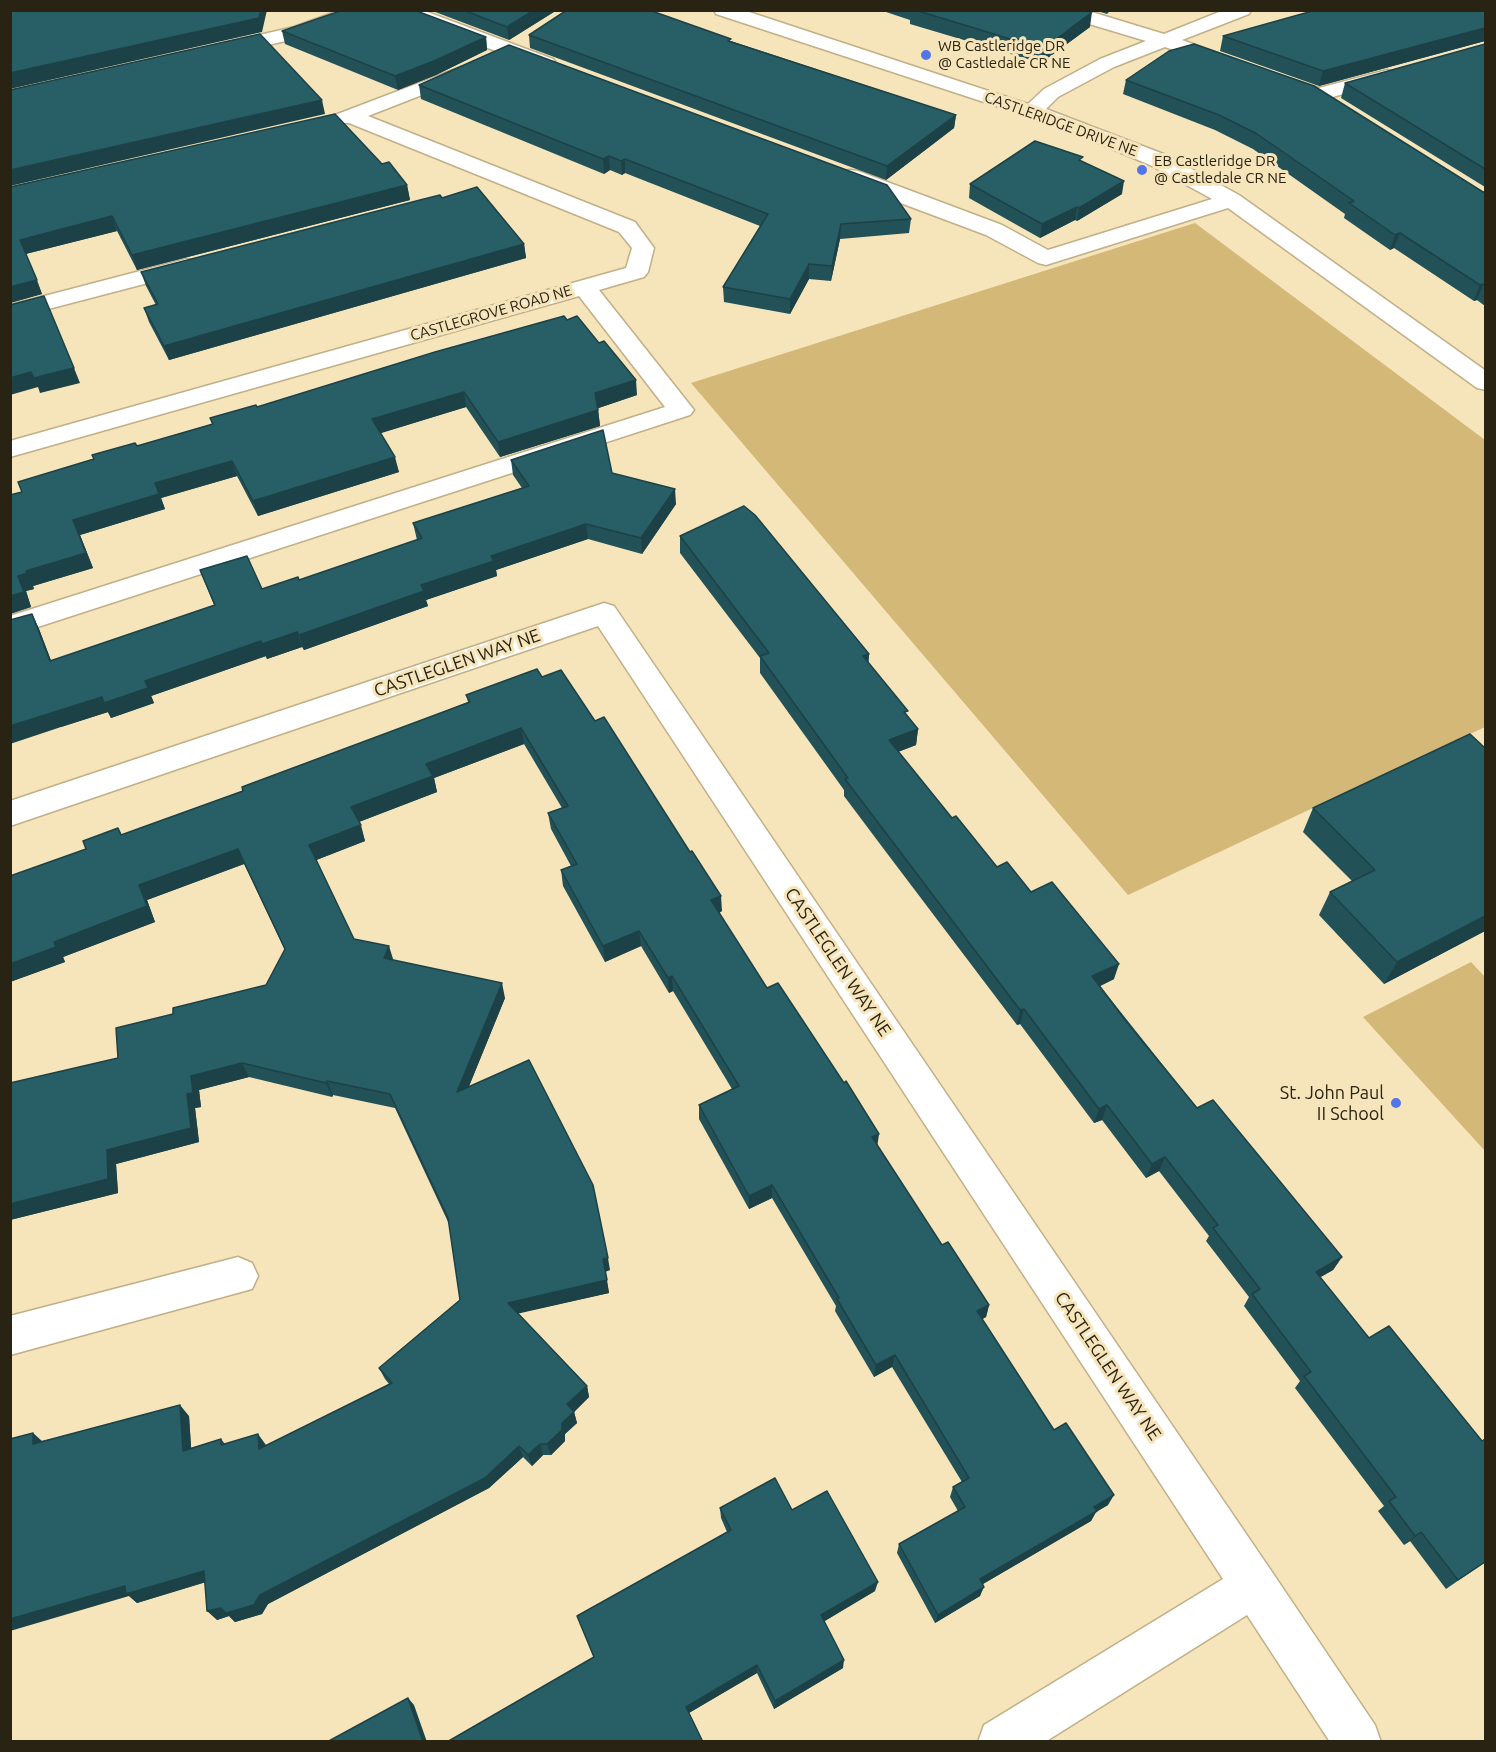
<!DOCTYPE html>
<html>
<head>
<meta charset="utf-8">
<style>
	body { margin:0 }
	#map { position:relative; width:1496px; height:1752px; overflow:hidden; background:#f6e4ba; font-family:Ubuntu,sans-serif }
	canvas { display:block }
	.frame { position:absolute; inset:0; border:12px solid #292313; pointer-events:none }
</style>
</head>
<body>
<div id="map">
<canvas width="1496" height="1752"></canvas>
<div class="frame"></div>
</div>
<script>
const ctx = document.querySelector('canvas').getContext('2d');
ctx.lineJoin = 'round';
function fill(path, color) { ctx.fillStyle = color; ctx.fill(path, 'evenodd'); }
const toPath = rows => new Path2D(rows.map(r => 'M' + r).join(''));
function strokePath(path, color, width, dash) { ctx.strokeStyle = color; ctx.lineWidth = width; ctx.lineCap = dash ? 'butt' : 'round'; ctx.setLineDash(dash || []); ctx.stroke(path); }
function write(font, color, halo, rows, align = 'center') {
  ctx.font = font + ' Ubuntu,sans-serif'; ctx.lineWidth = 6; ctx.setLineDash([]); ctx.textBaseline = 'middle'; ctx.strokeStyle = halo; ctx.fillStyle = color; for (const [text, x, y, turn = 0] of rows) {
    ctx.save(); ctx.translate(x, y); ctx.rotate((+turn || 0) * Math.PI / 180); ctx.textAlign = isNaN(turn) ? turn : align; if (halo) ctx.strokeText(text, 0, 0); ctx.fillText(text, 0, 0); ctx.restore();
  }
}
const green = toPath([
	[1195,223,1485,440,1485,727,1128,895,691,383],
	[1471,962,1485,977,1485,1151,1363,1017]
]);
const minor = toPath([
	[341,10,369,10,367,14,299,38,223,55,216,53,213,49,216,45,294,27,341,10],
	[394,10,422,10,553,59,556,63,553,67,539,67,396,14,394,10],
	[714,10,743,10,1028,104,1044,89,1100,59,1146,41,1056,14,1054,10,1085,10,1164,34,1224,10,1251,10,1249,14,1182,40,1231,58,1234,62,1231,66,1217,66,1165,47,1114,67,1058,97,1046,109,1166,155,1239,195,1486,371,1486,390,1477,388,1228,208,1046,265,1038,263,986,235,842,181,839,176,842,171,850,170,858,171,1002,225,1048,250,1212,199,1150,165,1060,127,716,14,714,10],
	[461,67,468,69,471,73,468,77,368,116,635,222,654,248,648,272,644,277,599,290,690,405,694,410,690,415,10,636,10,616,665,407,579,296,10,457,10,441,626,268,632,248,619,232,349,123,335,123,332,119,335,115,461,67],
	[1387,70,1394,72,1397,76,1394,80,1318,101,1275,86,1272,82,1275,78,1282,76,1319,88,1387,70],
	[186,259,194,261,198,266,194,271,10,319,10,305,186,259],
	[604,603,614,606,1270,1569,1375,1725,1381,1742,1330,1742,1247,1615,1045,1742,978,1742,984,1725,1223,1579,598,626,10,826,10,801,604,603],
	[238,1257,252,1263,258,1276,252,1289,10,1355,10,1316,238,1257]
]);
const wall = toPath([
	[430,10,557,10,509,40],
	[880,10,1086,10,1090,27,1041,63,910,24,910,20],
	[1094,10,1111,10,1107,14],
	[1485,10,1485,41,1319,86,1220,51,1223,36],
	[282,31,486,37,487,50,436,75,398,90,285,44],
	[529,35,731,41,956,115,954,128,886,180,530,48],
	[1485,44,1485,187,1341,98,1345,83],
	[1126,80,1485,192,1485,306,1477,300,1474,301,1394,248,1390,250,1344,218,1345,214,1253,149,1215,130,1123,94],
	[419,85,911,219,909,233,840,239,831,281,809,279,790,314,724,302,723,287,760,226,625,173,622,175,610,170,604,174,421,99],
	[1082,162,1122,194,1077,221,1075,220,1040,238,969,198,970,184],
	[382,164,407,185,410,200,137,270,117,231,26,254,42,294,10,303,10,187],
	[442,198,524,244,526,258,169,360,149,322,144,308,156,305,146,286,141,272],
	[435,352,637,395,598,408,600,426,500,457,466,407,380,433,399,472,258,516,237,476,161,498,165,509,80,535,93,568,33,586,34,589,26,591,31,607,10,614,10,495,22,492,94,460,137,446,212,424,210,418,257,407],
	[511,460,612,473,676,504,642,554,588,539,496,570,497,576,426,600,428,606,304,650,302,647,267,659,266,656,151,696,154,703,111,718,108,712,61,727,32,614,39,629,51,661,214,605,200,570,262,589,299,580,417,540,413,523,522,488,513,475],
	[680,536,869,654,868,663,918,729,916,745,898,752,952,818,997,867,1031,892,1114,979,1100,986,1197,1108,1342,1257,1333,1270,1320,1277,1485,1562,1446,1589,1410,1541,1404,1545,1378,1511,1384,1506,1295,1388,1300,1381,1244,1306,1249,1297,1206,1241,1209,1236,1159,1171,1146,1178,1102,1120,1094,1123,1020,1024,1017,1025,886,852,844,796,844,790,760,673,760,658,680,553],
	[542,677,722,911,719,913,767,988,878,1146,942,1245,989,1305,986,1317,982,1319,1054,1430,1108,1505,1096,1512,1091,1521,983,1584,980,1596,935,1623,897,1553,899,1544,958,1511,950,1497,953,1487,962,1482,892,1367,874,1377,835,1311,836,1306,772,1198,749,1209,699,1119,699,1105,732,1089,673,991,669,993,641,946,605,962,563,886,561,870,571,866,551,829,548,813,562,808,524,744,434,778,437,792,359,822,365,841,316,860,354,939,394,960,505,998,469,1086,610,1270,605,1271,609,1293,518,1313,587,1386,589,1397,574,1412,577,1423,565,1434,565,1441,551,1455,543,1455,532,1466,523,1457,489,1488,268,1604,262,1614,235,1622,229,1616,217,1620,205,1582,137,1603,129,1596,33,1433,42,1441,189,1416,191,1448,221,1439,225,1444,266,1445,266,1446,389,1384,385,1379,379,1368,460,1300,449,1224,395,1108,333,1095,332,1097,249,1077,199,1090,201,1107,195,1108,199,1142,116,1164,118,1193,10,1220,10,1083,118,1058,173,1014,266,985,285,950,244,864,147,900,155,922,63,957,65,962,10,982,86,849,118,828,122,835,243,791,468,702,466,695],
	[1313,808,1485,931,1384,984,1319,915,1330,892,1352,881,1303,832],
	[720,1508,792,1510,875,1591,824,1621,843,1668,774,1709,757,1673,689,1713,594,1658,577,1616,727,1532,721,1518]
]);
const shadedWall = toPath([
	[261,10,267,10,262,32,10,89,10,73],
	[534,10,557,10,509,40,507,27],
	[1092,12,1090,27,1041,63,1043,49],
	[1485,28,1485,41,1319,86,1323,71],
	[486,37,487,50,436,75,398,90,395,76],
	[322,100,325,114,10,186,10,170],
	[956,115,954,128,886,180,887,166],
	[609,156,610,170,604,174,603,159],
	[625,159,625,173,622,175,621,161],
	[1124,181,1122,194,1077,221,1079,208],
	[407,185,410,200,137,270,132,255],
	[1077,207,1075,220,1040,238,1042,224],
	[112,216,117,231,25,254,20,240],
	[841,224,840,239,831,281,832,266],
	[1400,233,1394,248,1390,250,1395,235],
	[524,244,526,258,169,360,164,346],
	[809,264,809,279,790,314,790,299],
	[37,280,42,294,10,303,10,287],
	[1483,284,1477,300,1474,301,1480,285],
	[74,368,80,383,40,393,38,387,10,395,10,378,31,372],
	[636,380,637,395,596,409,595,393],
	[464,392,466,407,375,435,372,419],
	[598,410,600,426,500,457,498,442],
	[395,457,399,472,258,516,253,501],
	[232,461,237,476,161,498,165,509,80,535,93,568,33,586,34,589,26,591,31,607,10,614,10,596,18,576,26,571,73,520,155,483],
	[675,489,676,504,642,554,641,538],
	[586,524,588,539,496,570,497,576,426,600,428,606,304,650,299,635,491,556],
	[32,614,39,629,57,676,50,661],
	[297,632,302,647,267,659,262,644],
	[261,641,266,656,151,696,145,681],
	[869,654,868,670,863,656],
	[148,688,154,703,111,718,108,712,61,727,10,744,10,726,102,697],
	[521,728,524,744,434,778,437,792,356,823,351,807,426,764],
	[918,729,916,745,887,756,889,740],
	[361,825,365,841,314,861,309,845],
	[238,849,244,864,147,900,155,922,63,957,65,962,10,982,10,964,54,942,139,885],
	[721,896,722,911,711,916,711,900],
	[1485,916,1485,931,1384,984,1397,962],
	[639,931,641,946,605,962,603,946],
	[389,946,394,962,384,958],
	[1119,964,1114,979,1088,992,1092,976],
	[672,976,673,991,669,993,668,978],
	[502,983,505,998,461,1106,457,1092],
	[1024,1009,1020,1024,1017,1025,1020,1010],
	[242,1063,249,1077,199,1090,201,1107,195,1108,199,1142,116,1164,118,1193,10,1220,10,1204,107,1150,187,1094,191,1076],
	[327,1081,333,1095,332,1097,326,1083],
	[1107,1105,1102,1120,1094,1123,1099,1109],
	[879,1134,877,1148,872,1137],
	[1165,1157,1159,1171,1146,1178,1152,1164],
	[772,1185,772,1198,749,1209,749,1196],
	[1342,1257,1333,1270,1307,1285,1316,1272],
	[608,1258,610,1270,605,1272,603,1259],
	[607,1280,609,1293,512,1315,508,1303],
	[989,1305,986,1317,974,1324,977,1311],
	[895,1355,892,1367,874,1377,876,1365],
	[587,1386,589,1397,570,1416,567,1404],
	[180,1405,189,1416,192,1461,183,1451],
	[574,1412,577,1423,565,1434,565,1441,551,1455,547,1444,562,1423],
	[33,1433,44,1444,33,1444],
	[258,1434,266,1445,267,1460,259,1449],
	[540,1444,543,1455,532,1466,528,1455],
	[519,1446,523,1457,489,1488,268,1604,262,1614,235,1622,229,1616,217,1620,207,1611,260,1595],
	[1114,1495,1108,1505,1096,1512,1091,1521,976,1588,980,1579],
	[1421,1532,1410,1541,1404,1545,1415,1536],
	[204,1571,213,1580,137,1603,129,1596,10,1631,10,1619,125,1586],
	[878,1582,875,1591,820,1624,821,1615],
	[984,1587,980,1596,935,1623,938,1615],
	[844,1660,843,1668,774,1709,775,1701],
	[757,1665,757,1673,687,1714,686,1707],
	[408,1698,414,1705,427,1742,423,1742]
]);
const building = toPath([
	[10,10,261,10,259,18,10,73,10,10],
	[343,10,414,10,486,37,434,61,395,76,282,31,343,10],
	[463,10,534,10,507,27,463,10],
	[567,10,649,10,731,39,728,41,956,115,887,166,529,35,567,10],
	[915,10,1086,10,1092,12,1043,49,915,10],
	[1316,10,1485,10,1485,28,1323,71,1223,36,1316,10],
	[260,34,322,100,10,170,10,90,260,34],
	[1194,44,1314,86,1483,192,1485,192,1485,286,1483,284,1480,285,1400,233,1395,235,1349,203,1354,201,1257,134,1219,115,1126,80,1169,51,1194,44],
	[1485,44,1485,169,1345,83,1485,44],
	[509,45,887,185,911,219,841,224,832,266,809,264,790,299,723,287,768,214,625,159,621,161,609,156,603,159,419,85,509,45],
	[335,114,382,164,389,162,407,185,132,255,112,216,20,240,37,280,10,287,10,187,335,114],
	[1035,141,1083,157,1079,160,1124,181,1079,208,1077,207,1042,224,970,184,1035,141],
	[477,187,524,244,164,346,144,308,158,304,141,272,420,200,440,195,442,198,477,187],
	[44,296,74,368,34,378,31,372,10,378,10,305,44,296],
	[564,316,567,320,577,316,599,343,604,341,636,380,595,393,598,410,498,442,464,392,372,419,395,457,253,501,232,461,155,483,159,494,73,520,86,553,26,571,27,573,18,576,24,592,10,596,10,495,22,492,18,482,94,459,92,455,135,443,137,446,213,424,210,418,256,405,257,407,435,352,564,316],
	[603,430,612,473,675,489,641,538,586,524,491,556,494,561,421,585,424,591,299,635,297,632,262,644,261,641,145,681,148,688,104,703,102,697,10,726,10,620,32,614,50,661,215,605,200,570,247,556,262,589,298,577,299,580,422,538,413,523,529,486,511,460,603,430],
	[744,506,755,515,869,654,863,656,908,711,904,712,918,729,889,740,952,818,956,816,997,867,1007,862,1031,892,1052,882,1119,964,1092,976,1125,1020,1197,1108,1213,1100,1342,1257,1316,1272,1369,1338,1389,1326,1482,1441,1485,1439,1485,1562,1458,1580,1421,1532,1415,1536,1389,1501,1396,1497,1304,1376,1311,1372,1252,1294,1260,1289,1213,1228,1218,1225,1165,1157,1152,1164,1107,1105,1099,1109,1024,1009,1020,1010,845,779,848,778,760,656,769,653,680,536,744,506],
	[537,669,542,677,561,670,595,721,604,717,690,852,692,851,721,896,711,900,767,988,778,983,844,1083,846,1081,879,1134,872,1137,942,1245,948,1242,989,1305,977,1311,1054,1430,1066,1423,1114,1495,1094,1507,1097,1511,980,1579,984,1587,938,1615,899,1544,965,1507,953,1487,969,1478,895,1355,876,1365,837,1299,839,1298,772,1185,749,1196,699,1105,739,1086,672,976,668,978,639,931,603,946,561,870,577,864,548,813,568,806,521,728,426,764,433,776,351,807,361,825,309,845,354,939,389,946,384,958,502,983,457,1092,529,1060,593,1185,608,1258,603,1259,607,1280,508,1303,587,1386,567,1404,574,1412,562,1423,562,1430,547,1444,540,1444,528,1455,519,1446,485,1478,260,1595,254,1605,226,1613,221,1608,207,1611,204,1571,126,1594,125,1586,10,1619,10,1439,33,1433,33,1444,180,1405,183,1451,221,1439,221,1445,258,1434,259,1449,392,1383,379,1368,460,1300,448,1218,390,1094,327,1081,326,1083,242,1063,191,1076,193,1093,187,1094,191,1128,107,1150,108,1179,10,1204,10,1083,118,1058,116,1028,173,1014,173,1008,266,985,285,949,238,849,139,885,147,906,54,942,56,947,10,964,10,876,86,849,83,841,118,828,121,835,243,791,242,787,470,702,466,695,537,669],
	[1470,734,1485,748,1485,916,1397,962,1330,892,1375,870,1313,808,1470,734],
	[775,1478,792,1510,827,1491,878,1582,821,1615,844,1660,775,1701,757,1665,686,1707,703,1742,447,1742,594,1657,577,1616,731,1530,720,1508,775,1478],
	[408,1698,423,1742,327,1742,408,1698]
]);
const markers = [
	[926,55,6,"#5076ea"],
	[1142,170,6,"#5076ea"],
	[1396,1103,6,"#5076ea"]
];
const farPoinames = [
	["WB Castleridge DR",938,46],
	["@ Castledale CR NE",938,63],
	["EB Castleridge DR",1154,161],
	["@ Castledale CR NE",1154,178]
];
const farStreetnames = [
	["CASTLERIDGE DRIVE NE",1061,124,20],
	["CASTLEGROVE ROAD NE",491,313,-16]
];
const streetNames = [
	["CASTLEGLEN WAY NE",457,663,-19],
	["CASTLEGLEN WAY NE",838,962,56],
	["CASTLEGLEN WAY NE",1108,1366,56]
];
const poiNames = [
	["St. John Paul",1384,1093],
	["II School",1384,1114]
];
fill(green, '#d3b878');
strokePath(minor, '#c1af87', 3);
fill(minor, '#fff');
fill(wall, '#225157');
fill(shadedWall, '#1c4247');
fill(building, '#285e65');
strokePath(building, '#1c4247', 1.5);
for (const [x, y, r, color] of markers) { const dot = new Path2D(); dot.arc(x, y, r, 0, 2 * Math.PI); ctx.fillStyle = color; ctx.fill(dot); strokePath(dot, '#f6e4ba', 2); }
write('15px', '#292313', '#f6e4ba', farPoinames, 'left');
write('15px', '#292313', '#f6e4ba', farStreetnames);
write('18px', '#292313', '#f6e4ba', streetNames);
write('18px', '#292313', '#f6e4ba', poiNames, 'right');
</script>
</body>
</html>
